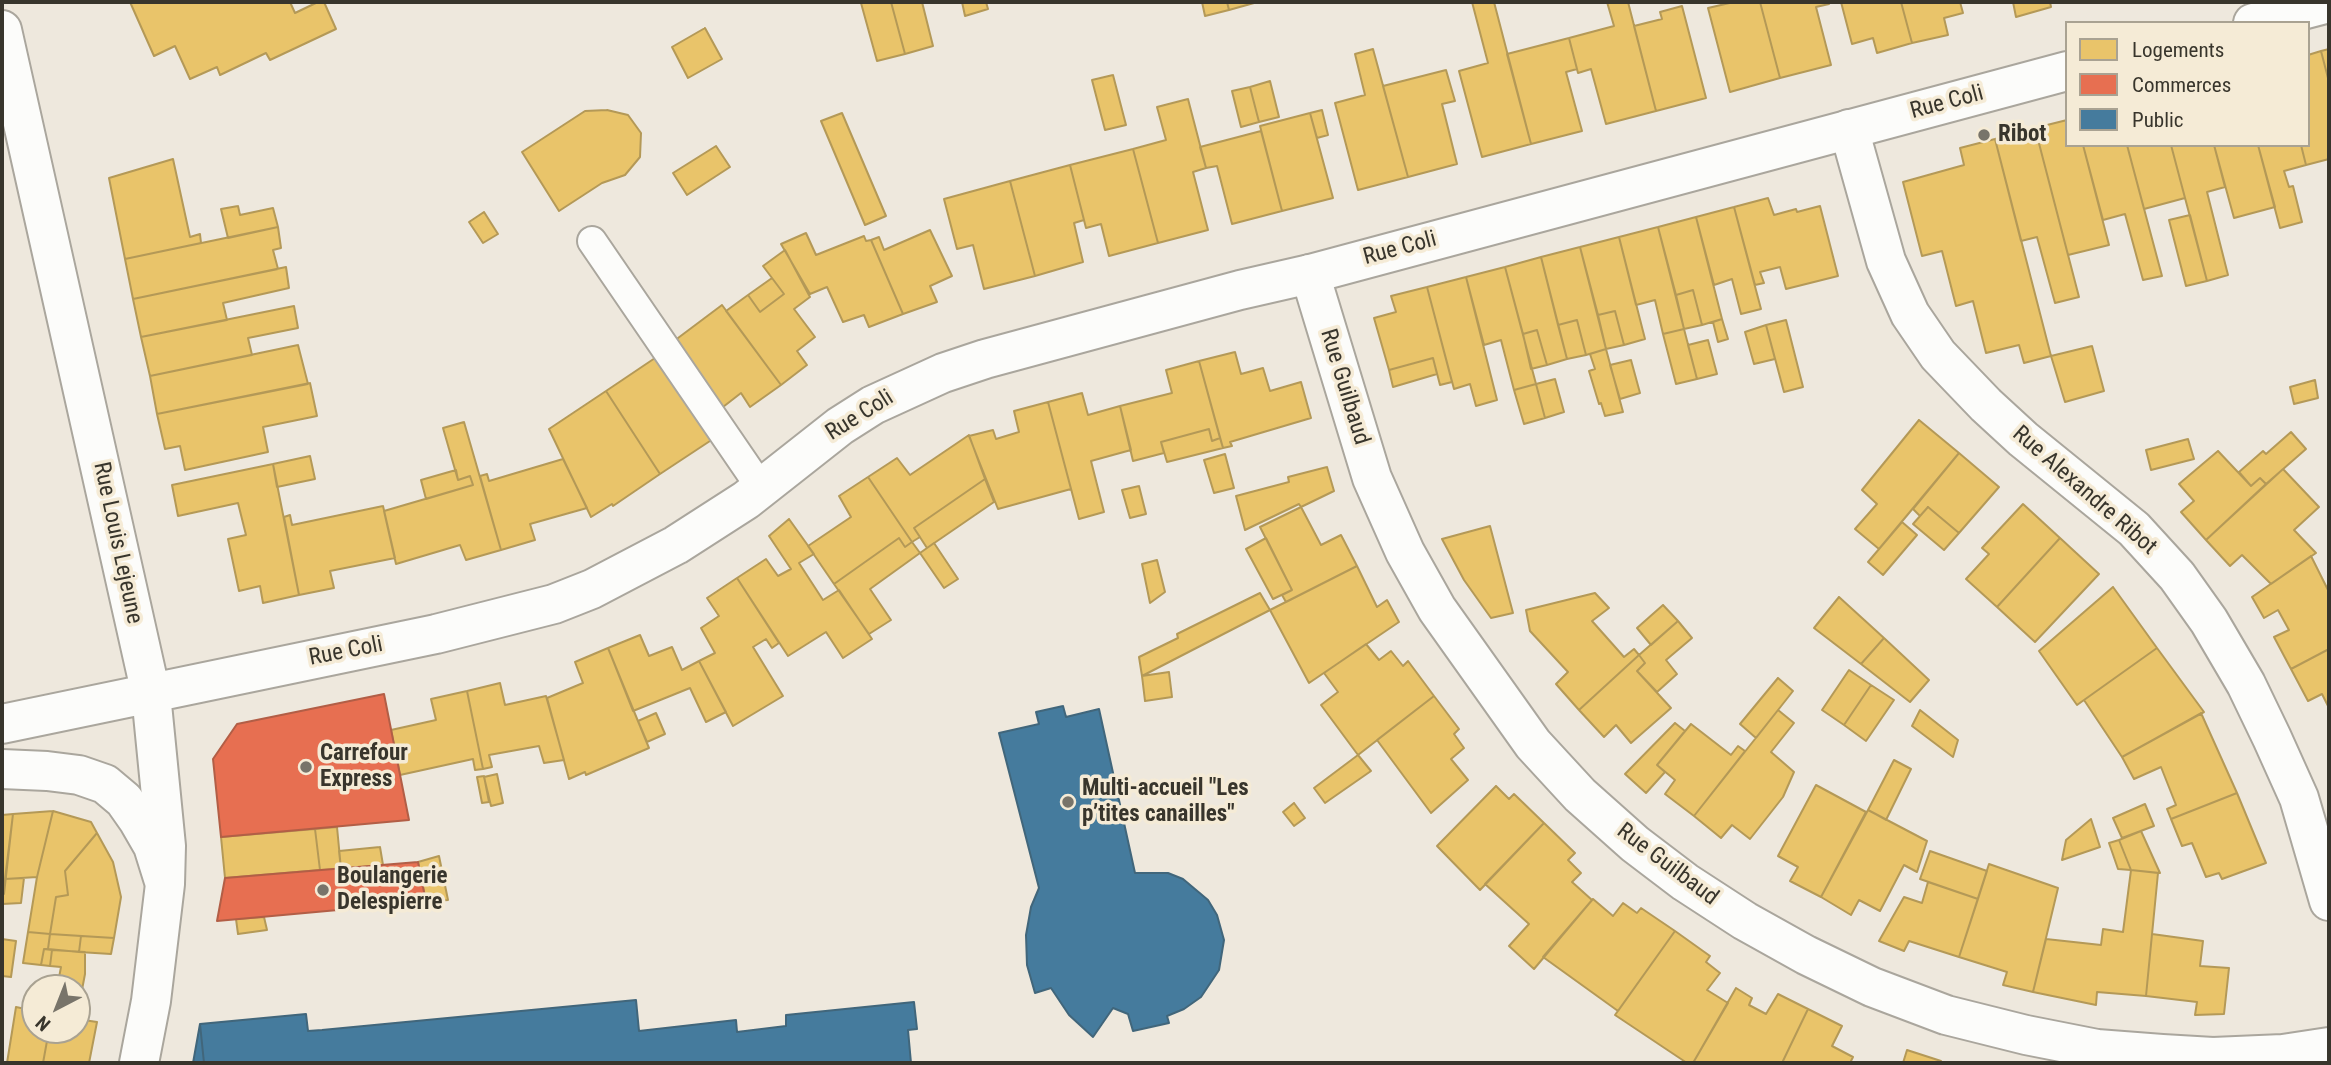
<!DOCTYPE html>
<html>
<head>
<meta charset="utf-8">
<style>
	body { margin:0 }
	#map { position:relative; width:2331px; height:1065px; overflow:hidden; background:#eee8dd; font-family:"Roboto Condensed",sans-serif }
	canvas { display:block }
	.frame { position:absolute; inset:0; border:4px solid #38352c; pointer-events:none }
	.legend { position:absolute; left:2065px; top:21px; width:245px; height:126px; box-sizing:border-box; background:#f5ebd6; border:2px solid #a9a292; margin:0; padding:9px 12px; list-style:none; font-size:21px; color:#38352c }
	.legend li { display:flex; align-items:center; gap:14px; height:35px }
	.legend b { width:35px; border:2px solid #a9a292 }
	.north { position:absolute; left:21px; top:974px; width:70px; height:70px; box-sizing:border-box; background:#f5ebd6; border:2px solid #a9a292; border-radius:50%; rotate:222deg; font-size:19px; font-weight:700; line-height:28px; text-align:center; color:#38352c }
	.north::after { content:''; display:block; margin:auto; width:24px; height:32px; background:#78746a; clip-path:polygon(50% 0,100% 100%,50% 72%,0 100%) }
</style>
</head>
<body>
<div id="map">
<canvas width="2331" height="1065"></canvas>
<div class="frame"></div>
<ul class="legend">
<li><b style="height:19px;background:#e9c46a"></b>Logements</li>
<li><b style="height:19px;background:#e76f51"></b>Commerces</li>
<li><b style="height:19px;background:#457b9d"></b>Public</li>
</ul>
<div class="north">N</div>
</div>
<script>
const ctx = document.querySelector('canvas').getContext('2d');
ctx.lineJoin = 'round';
function fill(path, color) { ctx.fillStyle = color; ctx.fill(path, 'evenodd'); }
const toPath = rows => new Path2D(rows.map(r => 'M' + r).join(''));
function strokePath(path, color, width, dash) { ctx.strokeStyle = color; ctx.lineWidth = width; ctx.lineCap = dash ? 'butt' : 'round'; ctx.setLineDash(dash || []); ctx.stroke(path); }
function write(font, color, halo, rows, align = 'center') {
  ctx.font = font + ' "Roboto Condensed",sans-serif'; ctx.lineWidth = 7; ctx.setLineDash([]); ctx.textBaseline = 'middle'; ctx.strokeStyle = halo; ctx.fillStyle = color; for (const [text, x, y, turn = 0] of rows) {
    ctx.save(); ctx.translate(x, y); ctx.rotate((+turn || 0) * Math.PI / 180); ctx.textAlign = isNaN(turn) ? turn : align; if (halo) ctx.strokeText(text, 0, 0); ctx.fillText(text, 0, 0); ctx.restore();
  }
}
const homes = toPath([
	[130,2,290,2,295,13,318,2,324,2,336,29,270,60,266,53,220,75,217,67,190,79,175,46,154,56,130,2],
	[867,2,891,2,905,54,877,61,861,3,867,2],
	[891,2,922,2,933,46,905,54,891,2],
	[962,2,986,2,988,9,965,16,962,2],
	[1202,2,1227,2,1229,10,1205,16,1202,2],
	[1227,2,1253,2,1254,3,1229,10,1227,2],
	[1472,2,1494,2,1531,144,1482,157,1459,71,1488,63,1472,2],
	[1607,2,1628,2,1656,111,1606,124,1591,69,1578,73,1569,38,1614,26,1607,2],
	[1734,2,1760,2,1780,78,1730,92,1708,8,1734,2],
	[1760,2,1828,2,1829,4,1816,7,1831,65,1780,78,1760,2],
	[1841,2,1901,2,1912,43,1877,53,1873,38,1852,44,1841,2],
	[1901,2,1960,2,1963,13,1944,18,1948,35,1912,43,1901,2],
	[2013,2,2050,2,2051,7,2016,17,2013,2],
	[1682,6,1706,98,1656,111,1634,26,1662,19,1660,12,1682,6],
	[705,28,722,59,688,78,672,47,705,28],
	[1569,38,1577,69,1566,72,1582,131,1531,144,1507,54,1569,38],
	[1373,49,1408,177,1358,190,1335,103,1365,95,1355,54,1373,49],
	[2329,49,2329,82,2321,51,2329,49],
	[2321,51,2329,82,2329,159,2306,165,2301,145,2308,145,2308,55,2321,51],
	[1446,70,1455,101,1442,104,1457,164,1408,177,1383,86,1446,70],
	[1113,75,1126,125,1105,130,1092,80,1113,75],
	[1270,81,1279,117,1259,122,1250,87,1270,81],
	[1250,87,1259,122,1241,127,1232,91,1250,87],
	[1188,99,1206,168,1193,172,1208,230,1158,243,1133,149,1166,140,1157,107,1188,99],
	[607,110,628,115,641,133,640,157,625,175,602,183,559,211,522,152,585,111,607,110],
	[1322,110,1328,135,1317,138,1310,113,1322,110],
	[842,113,886,216,865,225,821,121,842,113],
	[1310,113,1333,198,1282,211,1260,126,1310,113],
	[2067,120,2067,145,2083,145,2109,245,2068,255,2035,128,2067,120],
	[2035,128,2079,297,2055,303,2037,237,2021,241,1995,139,2035,128],
	[1261,131,1282,211,1232,224,1217,166,1206,168,1200,147,1261,131],
	[1995,139,2051,356,2024,363,2019,345,1986,353,1973,301,1956,306,1942,251,1922,256,1903,182,1964,165,1960,148,1995,139],
	[2083,145,2127,145,2162,276,2143,280,2125,214,2103,220,2083,145],
	[2127,145,2171,145,2185,198,2144,209,2127,145],
	[2171,145,2214,145,2225,187,2207,192,2228,275,2207,281,2171,145],
	[2214,145,2258,145,2275,207,2234,218,2214,145],
	[2258,145,2301,145,2306,165,2284,171,2289,187,2293,186,2302,222,2280,228,2258,145],
	[716,146,730,167,687,195,673,173,716,146],
	[1133,149,1158,243,1109,256,1101,224,1086,228,1070,165,1133,149],
	[173,159,190,237,200,234,201,243,125,259,109,178,173,159],
	[1070,165,1084,220,1074,223,1083,262,1035,276,1010,181,1070,165],
	[1010,181,1035,276,984,289,973,245,957,249,944,199,1010,181],
	[1768,198,1774,215,1796,209,1797,212,1820,206,1838,276,1786,289,1780,267,1760,272,1764,283,1755,285,1734,207,1768,198],
	[238,206,240,215,273,208,278,227,228,238,221,209,238,206],
	[1734,207,1761,309,1741,314,1732,279,1714,285,1696,217,1734,207],
	[484,212,498,234,483,243,469,222,484,212],
	[2190,215,2207,281,2186,286,2169,220,2190,215],
	[1696,217,1722,319,1702,325,1693,290,1676,295,1658,227,1696,217],
	[278,227,281,248,273,250,278,269,133,299,125,259,278,227],
	[1658,227,1684,329,1663,334,1655,300,1636,305,1619,237,1658,227],
	[930,230,952,276,930,286,937,302,903,314,871,240,879,237,884,250,930,230],
	[806,233,816,255,864,236,866,241,871,240,903,314,869,327,864,315,843,322,827,287,810,294,781,244,806,233],
	[1619,237,1645,339,1624,345,1615,311,1598,315,1580,247,1619,237],
	[1580,247,1606,349,1586,355,1577,320,1558,325,1541,257,1580,247],
	[785,250,810,297,794,309,815,337,797,351,807,365,781,385,726,311,748,295,760,312,784,294,763,266,785,250],
	[1541,257,1567,359,1547,365,1537,330,1523,334,1505,267,1541,257],
	[286,267,289,288,223,303,227,320,141,337,133,299,286,267],
	[1505,267,1536,384,1514,390,1501,340,1484,345,1466,277,1505,267],
	[1466,277,1497,400,1476,406,1470,384,1454,389,1427,287,1466,277],
	[772,278,784,294,760,312,748,295,772,278],
	[1427,287,1452,382,1440,385,1433,358,1389,370,1374,318,1396,312,1391,296,1427,287],
	[1693,290,1702,325,1684,329,1676,295,1693,290],
	[722,305,781,385,750,407,741,393,723,407,674,341,722,305],
	[294,306,298,328,248,338,252,355,150,376,141,337,294,306],
	[1615,311,1624,345,1606,349,1598,315,1615,311],
	[1722,319,1728,339,1718,342,1713,322,1722,319],
	[1577,320,1586,355,1567,359,1558,325,1577,320],
	[1786,320,1803,387,1784,392,1766,325,1786,320],
	[1766,325,1775,359,1754,364,1745,332,1766,325],
	[1684,329,1697,379,1676,384,1663,334,1684,329],
	[1537,330,1547,365,1531,369,1523,334,1537,330],
	[1708,340,1717,374,1697,379,1688,345,1708,340],
	[298,345,308,384,157,414,150,376,298,345],
	[2092,346,2104,391,2065,402,2051,356,2092,346],
	[1606,349,1623,412,1605,416,1601,403,1599,404,1589,371,1595,369,1590,354,1606,349],
	[1235,352,1241,374,1263,368,1270,391,1301,382,1311,418,1230,442,1232,446,1223,448,1199,361,1235,352],
	[658,356,713,439,660,474,606,391,658,356],
	[1433,358,1437,374,1393,387,1389,370,1433,358],
	[1631,360,1640,393,1620,399,1610,365,1631,360],
	[1199,361,1220,438,1212,441,1209,429,1161,442,1164,453,1133,461,1120,406,1172,393,1166,370,1199,361],
	[1555,379,1564,412,1545,418,1536,384,1555,379],
	[2315,380,2318,398,2294,404,2290,387,2315,380],
	[310,383,317,416,263,427,268,452,185,470,180,446,165,449,157,414,310,383],
	[1536,384,1545,418,1524,424,1514,390,1536,384],
	[606,391,660,474,613,506,612,504,591,517,549,429,606,391],
	[1082,393,1088,415,1120,406,1131,450,1091,461,1104,512,1079,519,1048,402,1082,393],
	[1048,402,1071,489,998,509,969,436,993,430,996,439,1019,432,1014,411,1048,402],
	[1919,420,1959,453,1879,549,1855,529,1877,504,1862,490,1919,420],
	[464,422,501,550,466,560,460,545,396,564,384,511,473,485,470,476,458,480,443,428,464,422],
	[1209,429,1212,441,1220,438,1223,448,1167,462,1161,442,1209,429],
	[2291,432,2306,449,2266,484,2260,478,2251,486,2239,472,2263,451,2266,454,2291,432],
	[969,435,985,479,914,528,920,537,912,542,868,477,897,458,910,475,969,435],
	[2188,439,2194,459,2151,470,2146,450,2188,439],
	[2218,451,2251,486,2260,478,2266,484,2206,540,2181,512,2194,501,2179,484,2218,451],
	[1959,453,1999,487,1959,533,1928,507,1920,516,1913,509,1959,453],
	[1225,454,1234,488,1214,493,1204,460,1225,454],
	[310,456,315,479,277,487,273,464,310,456],
	[563,459,587,508,530,524,535,540,501,550,480,476,487,474,489,481,563,459],
	[273,464,299,595,263,603,260,586,239,591,228,539,246,535,238,503,178,516,172,485,273,464],
	[1327,467,1334,491,1301,507,1299,504,1245,530,1236,496,1289,482,1288,477,1327,467],
	[2283,469,2319,507,2294,530,2316,553,2271,584,2242,555,2230,566,2206,540,2283,469],
	[456,470,458,480,470,476,473,485,426,499,421,480,456,470],
	[868,477,912,542,905,547,899,538,834,584,808,546,851,517,839,496,868,477],
	[985,479,994,502,927,548,914,528,985,479],
	[1139,486,1146,514,1130,518,1122,490,1139,486],
	[2023,504,2060,538,1997,607,1966,579,1989,554,1982,548,2023,504],
	[383,506,395,558,330,571,334,588,299,595,284,517,290,515,292,525,383,506],
	[1301,507,1321,545,1341,535,1357,566,1286,602,1282,595,1292,590,1260,527,1301,507],
	[1928,507,1959,533,1944,550,1913,524,1928,507],
	[789,519,814,554,799,563,823,600,839,590,872,639,843,658,826,632,788,656,737,578,766,559,778,576,791,569,769,536,789,519],
	[1902,522,1917,535,1883,575,1868,562,1902,522],
	[1490,526,1513,613,1491,618,1464,580,1442,539,1490,526],
	[899,538,905,547,912,542,920,553,870,589,891,620,869,634,834,584,899,538],
	[1266,538,1292,590,1273,599,1246,549,1266,538],
	[2060,538,2099,574,2035,642,1997,607,2060,538],
	[934,543,958,579,944,588,920,553,934,543],
	[2311,556,2329,592,2329,649,2291,669,2274,637,2289,630,2278,610,2264,618,2252,597,2311,556],
	[1157,560,1165,592,1150,603,1142,564,1157,560],
	[1357,566,1377,607,1387,600,1399,622,1309,683,1270,610,1357,566],
	[737,578,779,643,772,648,766,639,753,647,783,696,733,726,699,661,715,653,701,628,719,616,707,598,737,578],
	[2113,587,2157,648,2077,705,2039,651,2113,587],
	[1260,593,1270,610,1142,676,1139,657,1178,638,1177,634,1260,593],
	[1595,593,1609,608,1592,621,1624,657,1634,649,1639,655,1579,710,1556,684,1568,672,1530,631,1526,610,1595,593],
	[1839,597,1884,638,1861,664,1814,628,1839,597],
	[1663,605,1678,621,1651,645,1637,628,1663,605],
	[1678,621,1692,638,1666,660,1677,674,1657,692,1637,671,1645,663,1639,655,1678,621],
	[640,635,649,656,672,647,682,670,699,661,726,712,706,722,690,688,633,711,608,648,640,635],
	[1884,638,1929,680,1910,702,1861,664,1884,638],
	[1366,644,1379,660,1391,651,1403,666,1408,661,1434,696,1358,755,1321,705,1338,692,1324,673,1366,644],
	[608,648,649,748,586,775,585,772,569,779,547,698,583,683,575,662,608,648],
	[2157,648,2204,712,2122,757,2084,700,2157,648],
	[2329,649,2329,708,2322,694,2308,701,2291,669,2329,649],
	[1639,655,1645,663,1637,671,1671,708,1631,743,1616,725,1604,737,1579,710,1639,655],
	[1849,670,1871,685,1844,725,1822,710,1849,670],
	[1169,672,1172,697,1145,701,1142,676,1169,672],
	[1778,678,1793,691,1756,738,1740,724,1778,678],
	[500,683,505,705,546,696,564,760,544,763,539,746,489,755,492,767,483,769,467,691,500,683],
	[1871,685,1894,700,1866,741,1844,725,1871,685],
	[467,691,483,769,475,770,473,759,400,775,391,730,436,720,431,699,467,691],
	[1434,696,1459,729,1454,734,1464,748,1451,759,1468,780,1431,813,1377,740,1434,696],
	[1778,710,1794,723,1771,752,1794,772,1783,797,1750,839,1732,825,1721,838,1694,816,1778,710],
	[1920,710,1958,740,1953,757,1912,726,1920,710],
	[656,713,665,734,647,742,638,721,656,713],
	[2201,713,2237,793,2171,819,2167,809,2176,805,2161,767,2134,779,2122,757,2201,713],
	[1675,723,1685,731,1657,765,1665,772,1646,793,1625,774,1675,723],
	[1691,724,1731,755,1738,746,1745,751,1694,816,1665,794,1675,780,1657,765,1691,724],
	[1358,755,1371,771,1325,803,1314,788,1358,755],
	[1894,760,1911,769,1886,820,1868,810,1894,760],
	[497,774,503,803,491,806,484,777,497,774],
	[484,776,489,802,482,803,477,777,484,776],
	[1816,785,1866,812,1821,897,1790,881,1798,867,1778,856,1816,785],
	[1496,786,1509,799,1514,794,1544,823,1480,890,1437,846,1496,786],
	[2237,793,2266,863,2222,879,2219,873,2206,877,2192,843,2182,846,2171,819,2237,793],
	[1294,803,1305,818,1294,826,1283,812,1294,803],
	[2145,804,2154,826,2122,838,2113,818,2145,804],
	[1868,810,1927,841,1917,872,1904,865,1880,911,1859,900,1851,915,1821,897,1868,810],
	[53,811,91,822,97,833,65,871,68,895,56,897,50,934,28,932,37,877,53,811],
	[53,811,37,877,5,879,13,814,53,811],
	[13,814,4,894,2,894,2,815,13,814],
	[2091,819,2100,847,2062,860,2066,840,2091,819],
	[1544,823,1575,853,1568,860,1581,873,1572,882,1592,900,1534,969,1509,946,1529,924,1485,884,1544,823],
	[337,827,341,869,320,870,315,829,337,827],
	[315,829,320,870,225,878,221,837,315,829],
	[2141,831,2160,873,2131,870,2119,840,2141,831],
	[97,833,113,862,121,897,114,938,50,934,56,897,68,895,65,871,97,833],
	[2119,840,2131,870,2118,869,2109,843,2119,840],
	[380,847,383,865,341,869,339,851,380,847],
	[1930,851,1987,871,1978,899,1920,879,1930,851],
	[439,856,448,900,426,902,418,862,439,856],
	[1989,864,2058,888,2033,992,2003,985,2007,972,1959,957,1989,864],
	[2131,870,2158,873,2146,996,2097,992,2096,1005,2033,992,2046,939,2101,945,2103,929,2123,932,2131,870],
	[24,878,21,903,2,904,5,879,24,878],
	[1928,882,1978,899,1959,957,1909,941,1904,951,1879,941,1904,897,1922,903,1928,882],
	[1593,899,1613,916,1623,903,1637,913,1641,908,1675,931,1618,1011,1543,957,1593,899],
	[264,917,267,930,238,934,236,919,264,917],
	[1675,931,1710,956,1706,962,1720,973,1707,990,1728,1003,1693,1063,1687,1063,1615,1015,1675,931],
	[28,932,50,934,48,949,44,949,41,965,23,963,28,932],
	[50,934,81,936,79,952,48,949,50,934],
	[2152,934,2203,941,2200,966,2229,968,2224,1014,2195,1015,2197,1002,2146,996,2152,934],
	[81,936,114,938,111,954,79,952,81,936],
	[2,939,16,941,11,977,2,976,2,939],
	[44,949,52,950,50,966,41,965,44,949],
	[52,950,85,952,85,974,77,1016,77,988,57,988,61,967,50,966,52,950],
	[1736,988,1752,998,1749,1005,1766,1014,1778,994,1808,1009,1782,1063,1693,1063,1736,988],
	[16,1007,35,1011,35,1030,49,1030,43,1063,7,1063,16,1007],
	[1808,1009,1842,1026,1832,1046,1853,1057,1850,1063,1782,1063,1808,1009],
	[77,1019,97,1022,89,1063,43,1063,49,1030,77,1030,77,1019],
	[1907,1050,1941,1061,1940,1063,1903,1063,1907,1050]
]);
const shops = toPath([
	[384,694,409,820,221,837,213,759,237,724,384,694],
	[418,862,426,902,217,921,225,878,418,862]
]);
const public = toPath([
	[1063,706,1066,717,1099,709,1135,873,1168,873,1183,879,1208,900,1217,915,1224,940,1219,970,1201,997,1184,1009,1167,1016,1169,1023,1133,1031,1128,1014,1113,1008,1093,1037,1069,1015,1051,988,1035,993,1027,965,1026,935,1031,907,1039,888,999,733,1039,724,1036,712,1063,706],
	[636,1000,639,1031,736,1020,737,1032,786,1026,786,1015,914,1002,917,1029,908,1030,911,1063,204,1063,200,1024,306,1014,308,1031,322,1030,636,1000],
	[200,1024,204,1063,193,1063,200,1024]
]);
const service = toPath([
	[592,241,761,488]
]);
const minor = toPath([
	[1849,129,1886,261,1910,314,1938,355,1986,405,2023,439,2134,529,2177,576,2209,621,2246,684,2272,738,2299,798,2329,901],
	[1310,274,1372,478,1405,552,1437,609,1533,744,1580,795,1635,844,1685,882,1745,921,1806,955,1872,987,1946,1015,2026,1035,2097,1049,2162,1054,2213,1057,2283,1054,2329,1047],
	[2,769,47,771,79,775,105,784,124,800,138,820,153,846,163,878]
]);
const tertiary = toPath([
	[2253,23,2329,3],
	[2,30,151,694,166,846,165,884,151,1001,139,1063],
	[2,724,436,634,554,604,592,589,676,545,746,500,840,426,873,405,943,373,985,359,1240,290,1310,274,2067,71]
]);
const markers = [
	[1984,135,7,"#78746a"],
	[306,767,7,"#78746a"],
	[1068,802,7,"#78746a"],
	[323,890,7,"#78746a"]
];
const streetNames = [
	["Rue Coli",1947,103,-15],
	["Rue Coli",1400,249,-15],
	["Rue Guilbaud",1344,387,73],
	["Rue Coli",860,416,-32],
	["Rue Alexandre Ribot",2084,491,41],
	["Rue Louis Lejeune",117,543,78],
	["Rue Coli",346,652,-11],
	["Rue Guilbaud",1667,865,37]
];
const poiNames = [
	["Ribot",1998,135],
	["Carrefour",320,754],
	["Express",320,780],
	["Multi-accueil \"Les",1082,789],
	["p’tites canailles\"",1082,815],
	["Boulangerie",337,877],
	["Delespierre",337,903]
];
fill(homes, '#e9c46a');
strokePath(homes, '#b49957', 2);
fill(shops, '#e76f51');
strokePath(shops, '#b25e46', 2);
fill(public, '#457b9d');
strokePath(public, '#41667b', 2);
strokePath(service, '#aaa69d', 32);
strokePath(minor, '#aaa69d', 42);
strokePath(tertiary, '#aaa69d', 42);
strokePath(service, '#fcfcfa', 28);
strokePath(minor, '#fcfcfa', 38);
strokePath(tertiary, '#fcfcfa', 38);
for (const [x, y, r, color] of markers) { const dot = new Path2D(); dot.arc(x, y, r, 0, 2 * Math.PI); ctx.fillStyle = color; ctx.fill(dot); strokePath(dot, '#f5ebd6', 2.5); }
write('23px', '#38352c', '#f5ebd6', streetNames);
write('bold 23px', '#38352c', '#f5ebd6', poiNames, 'left');
</script>
</body>
</html>
